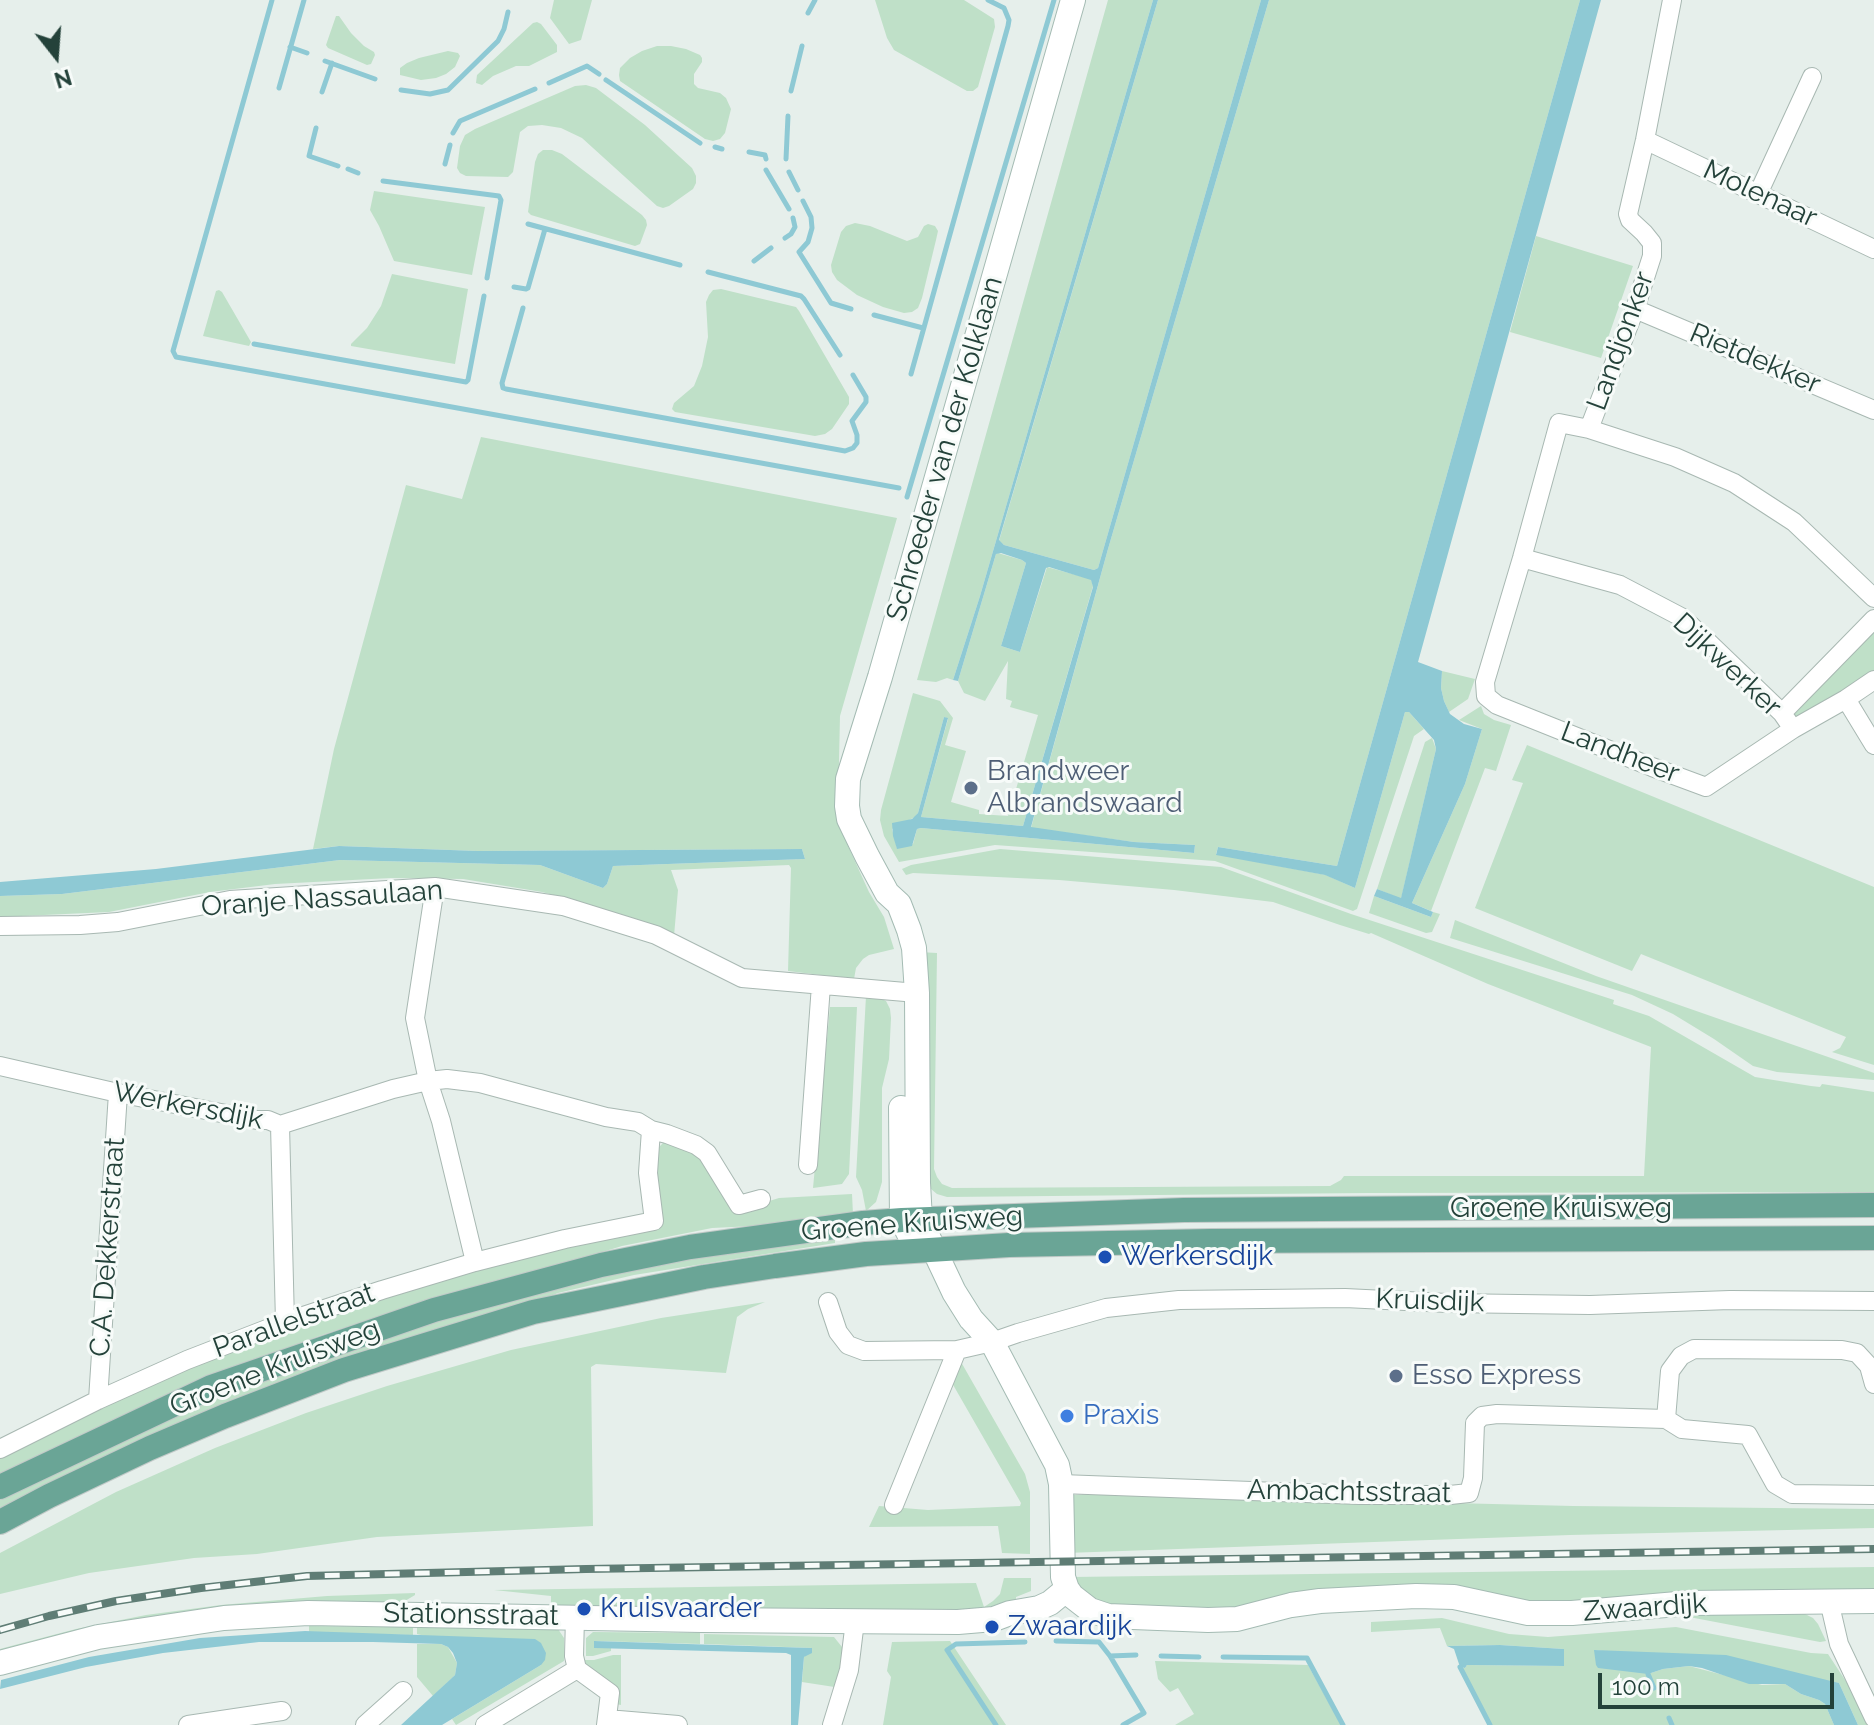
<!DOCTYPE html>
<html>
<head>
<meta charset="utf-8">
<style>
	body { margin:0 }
	#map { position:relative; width:1874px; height:1725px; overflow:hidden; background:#e6efeb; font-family:Raleway,sans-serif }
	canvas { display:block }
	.north { position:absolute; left:16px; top:16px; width:80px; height:80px; -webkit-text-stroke:6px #f7fbf9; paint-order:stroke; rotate:163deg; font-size:22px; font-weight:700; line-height:32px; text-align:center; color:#24423a }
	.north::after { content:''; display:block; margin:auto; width:28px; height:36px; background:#24423a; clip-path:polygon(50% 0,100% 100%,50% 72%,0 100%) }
	.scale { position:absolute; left:1598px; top:1673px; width:236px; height:36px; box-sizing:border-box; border:4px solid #24423a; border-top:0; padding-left:10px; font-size:24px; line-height:28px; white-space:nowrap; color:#24423a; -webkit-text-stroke:6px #f7fbf9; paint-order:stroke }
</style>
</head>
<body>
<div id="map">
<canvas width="1874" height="1725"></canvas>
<div class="north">N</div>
<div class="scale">100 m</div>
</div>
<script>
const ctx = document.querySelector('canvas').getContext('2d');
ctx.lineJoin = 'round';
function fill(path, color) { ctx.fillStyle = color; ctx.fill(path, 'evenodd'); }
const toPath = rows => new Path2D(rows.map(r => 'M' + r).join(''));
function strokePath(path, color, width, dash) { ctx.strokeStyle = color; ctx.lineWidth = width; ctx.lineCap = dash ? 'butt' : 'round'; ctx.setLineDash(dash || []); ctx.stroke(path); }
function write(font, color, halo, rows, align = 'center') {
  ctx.font = font + ' Raleway,sans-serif'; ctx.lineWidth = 6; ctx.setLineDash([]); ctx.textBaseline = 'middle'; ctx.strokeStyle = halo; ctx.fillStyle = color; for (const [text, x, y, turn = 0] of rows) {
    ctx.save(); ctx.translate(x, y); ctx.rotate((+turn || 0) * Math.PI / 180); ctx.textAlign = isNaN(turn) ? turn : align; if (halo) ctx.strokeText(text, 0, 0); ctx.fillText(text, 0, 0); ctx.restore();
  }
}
const green = toPath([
	[554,0,592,0,581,40,569,44,550,18],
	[875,0,964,0,994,19,995,27,978,87,973,91,967,91,894,50,887,38],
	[1108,0,1153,0,980,596,953,680,947,678,936,682,917,680],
	[1158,0,1261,0,1098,568,1094,570,1004,545,999,541],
	[1269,0,1580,0,1337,866,1218,847,1216,854,1326,875,1355,888,1405,712,1409,712,1424,729,1414,736,1357,909,1353,911,1215,861,995,845,899,862,884,836,880,820,881,810,913,693,940,701,953,718,945,745,966,751,951,802,979,810,979,814,1008,816,1038,715,1010,707,1012,701,1006,699,1008,661,985,701,964,693,958,681,996,554,998,553,1022,560,1026,563,1001,646,1020,652,1047,567,1091,579,1093,586,1023,826,921,817,948,719,944,717,918,813,915,817,892,829,897,848,913,844,917,829,921,828,1194,853,1195,845,1134,842,1031,828,1108,549],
	[336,16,339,16,351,33,364,46,374,52,375,55,371,64,367,65,328,48,326,45],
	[537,22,541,24,557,45,557,52,529,66,516,66,493,76,482,85,476,83,477,75,533,23],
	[657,46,671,46,686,49,700,55,702,58,702,62,694,74,694,84,698,88,720,93,726,98,731,109,725,133,720,139,713,141,705,139,620,81,619,75,620,68,630,58,642,51],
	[448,51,458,53,460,56,455,67,446,74,436,78,421,80,400,75,400,68,407,63,419,58],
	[586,85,596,88,645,125,692,168,696,176,696,183,693,189,669,206,663,208,657,206,582,138,561,128,542,125,528,126,520,132,513,172,508,177,466,176,460,173,457,168,460,146,465,135,475,129,575,86],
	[543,150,552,150,562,154,642,215,646,220,647,225,640,244,635,246,531,215,528,212,535,162,538,154],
	[374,191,485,207,472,275,394,261,379,226,370,210],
	[855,223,870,226,907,241,918,237,924,226,928,224,935,226,938,231,936,240,922,298,918,308,912,312,904,313,883,307,857,295,837,280,832,272,831,265,841,232,846,226],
	[1536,236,1633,266,1601,358,1510,332],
	[392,274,468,289,455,364,351,346,351,344,367,328,381,306],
	[721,289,796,307,799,311,849,397,849,404,832,429,825,434,815,436,675,412,672,409,674,403,694,386,702,366,708,337,706,302,709,295,713,290],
	[219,290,222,292,251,342,249,346,203,336,216,291],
	[481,437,897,518,840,716,838,807,841,827,848,846,869,892,884,917,894,949,869,955,863,959,856,968,854,979,788,971,791,868,789,865,671,870,678,890,674,936,591,905,542,892,463,879,391,878,275,884,210,892,109,912,0,917,0,896,62,894,340,860,540,865,603,888,607,884,613,866,805,859,802,849,478,851,339,846,313,849,334,749,406,485,462,499],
	[1874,629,1874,672,1794,720,1791,713],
	[1442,671,1475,679,1468,699,1449,712,1444,701,1441,688],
	[1481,706,1484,714,1494,720,1511,725,1496,771,1485,768,1431,911,1412,903,1465,784,1482,729,1459,720],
	[1432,738,1436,749,1401,899,1377,889,1425,742],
	[1527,745,1874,887,1874,1065,1832,1052,1840,1048,1846,1037,1641,954,1632,971,1475,908,1523,783,1512,780],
	[1000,849,1221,867,1351,914,1614,1000,1613,1004,1649,1016,1755,1077,1811,1086,1820,1087,1822,1084,1874,1092,1874,1192,1368,1193,947,1197,937,1194,931,1189,928,1180,919,952,937,953,934,1169,937,1177,942,1184,952,1188,1330,1186,1341,1180,1344,1176,1644,1176,1651,1047,1488,984,1371,933,1369,934,1340,925,1273,902,1174,890,1059,880,913,873,906,875,902,869,911,865],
	[1374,896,1431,917,1433,912,1440,914,1432,932,1426,933,1369,913],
	[1455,920,1596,976,1874,1073,1874,1080,1777,1072,1753,1066,1714,1039,1673,1014,1632,995,1450,938],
	[866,996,878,997,886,1001,890,1009,891,1018,889,1059,882,1088,882,1182,876,1202,866,1211,862,1190,856,1177],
	[830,1007,857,1007,849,1174,842,1184,813,1188],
	[664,1142,671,1142,698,1156,707,1166,734,1212,779,1198,852,1194,853,1214,775,1225,712,1228,622,1246,534,1273,428,1300,319,1336,228,1371,0,1478,0,1457,164,1375,395,1290,661,1225,655,1165,659,1147],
	[835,1235,835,1243,634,1275,558,1293,0,1514,0,1496,154,1421,368,1338,630,1267],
	[765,1302,748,1309,737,1317,726,1373,596,1364,591,1367,593,1526,377,1537,257,1554,194,1558,89,1573,0,1594,0,1553,116,1492,215,1448,306,1413,387,1386,511,1350,661,1318],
	[961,1362,1025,1474,1030,1492,1030,1554,1002,1553,998,1526,869,1527,879,1506,928,1510,1020,1506,1021,1503,952,1383],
	[1091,1494,1573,1506,1874,1509,1874,1528,1570,1535,1066,1553,1065,1503,1074,1495],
	[1874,1567,1874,1590,1539,1605,1224,1610,1093,1603,1071,1577],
	[1004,1578,1031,1578,1031,1591,1016,1597,1016,1600,1004,1602,972,1613,551,1609,551,1596,494,1590,976,1583,984,1607,993,1601,1000,1594],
	[415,1593,415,1595,395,1607,0,1654,0,1649,11,1646,76,1629,146,1615,221,1605,327,1596],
	[1803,1613,1813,1618,1818,1624,1826,1641,1820,1642,1684,1616,1664,1615],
	[1442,1618,1509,1634,1548,1637,1676,1627,1811,1653,1828,1654,1847,1683,1867,1725,1858,1725,1839,1683,1595,1650,1648,1674,1663,1669,1689,1666,1762,1685,1785,1684,1801,1694,1819,1700,1825,1704,1834,1725,1490,1725,1460,1667,1465,1668,1467,1665,1563,1666,1564,1649,1500,1645,1447,1646,1440,1628,1371,1632,1371,1622],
	[309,1626,413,1627,413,1635,309,1633],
	[417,1627,558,1629,564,1638,564,1661,456,1725,452,1719,541,1665,417,1634],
	[593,1632,700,1633,700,1644,596,1641,595,1648,611,1648,611,1651,593,1656,586,1656,586,1638],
	[704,1634,834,1637,842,1647,843,1669,841,1688,802,1682,804,1657,812,1648,704,1644],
	[950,1641,1006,1725,883,1725,891,1677,887,1671,892,1642],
	[417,1644,441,1644,448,1647,457,1663,455,1675,433,1696,417,1677],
	[613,1655,621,1655,621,1705,616,1704,582,1660,594,1660],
	[1155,1661,1308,1665,1341,1725,1175,1725,1194,1714,1178,1688,1170,1692,1158,1679]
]);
const water = toPath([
	[1153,0,1158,0,999,540,1004,545,1094,570,1098,568,1261,0,1269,0,1108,549,1031,827,1134,842,1195,845,1194,853,921,828,917,829,912,846,897,849,893,836,892,823,912,819,918,813,944,717,948,718,921,817,1023,826,1093,587,1091,580,1049,567,1046,568,1020,652,1001,646,1026,563,1022,560,1001,553,996,554,958,681,953,680,980,596],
	[1580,0,1601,0,1418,662,1442,671,1441,688,1444,701,1450,714,1464,724,1482,729,1465,784,1412,903,1433,912,1431,917,1374,896,1377,889,1401,898,1436,749,1434,740,1409,712,1405,712,1355,888,1325,875,1216,855,1218,847,1337,866],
	[339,846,478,851,802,849,805,859,613,866,607,884,603,888,540,865,340,860,62,894,0,896,0,882,156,869],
	[305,1631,535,1639,541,1643,546,1653,545,1660,541,1665,442,1725,401,1725,455,1675,457,1663,453,1653,448,1647,441,1644,373,1642,259,1642,163,1653,86,1667,0,1689,1,1680,89,1657,200,1638],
	[594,1641,812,1648,812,1653,804,1657,798,1725,791,1725,791,1655,786,1653,594,1648],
	[1500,1645,1564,1649,1564,1666,1467,1665,1465,1668,1460,1667,1454,1649,1447,1646],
	[1594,1650,1726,1655,1839,1683,1858,1725,1834,1725,1825,1704,1819,1700,1801,1694,1785,1684,1749,1684,1702,1668,1689,1666,1663,1669,1648,1674,1598,1668,1596,1665]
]);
const stream = toPath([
	[272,0,173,351,176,357,899,488],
	[808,13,815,0],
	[290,47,307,53],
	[325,61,375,79],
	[606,80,700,143],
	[549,83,587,66,599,74],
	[279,88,304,0],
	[401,90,430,94,448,90,498,41,504,29,508,12],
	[791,91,802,46],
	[322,92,332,63],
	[316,128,309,156,338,166],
	[453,133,460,121,535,89],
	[715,147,722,149],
	[749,152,765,155,766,159],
	[786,159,788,116],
	[445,164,450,145],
	[348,169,358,173],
	[766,170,789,209],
	[789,172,798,190],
	[383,181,499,196,501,200,487,278],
	[803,201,811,217,812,228,808,242,799,252,831,303,851,309],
	[528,224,680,265],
	[785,238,791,234,795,227,793,218],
	[754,261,771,248],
	[708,272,801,296,804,299,840,355],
	[514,287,526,289,528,288,545,229],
	[523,308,502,383,503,388,506,389,845,451,853,448,857,443,857,435,852,421,866,402,866,397,853,375],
	[874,315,923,328],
	[254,344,466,382,468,380,484,296],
	[911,374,1008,26,1009,20,1004,8,988,0],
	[907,497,1054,0],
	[1056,1641,1099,1642,1110,1656,1136,1655],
	[1110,1656,1144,1713,1123,1725],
	[1161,1656,1199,1657],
	[1223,1657,1307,1658,1343,1725],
	[1460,1667,1490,1725],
	[1648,1674,1654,1688],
	[1669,1718,1672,1725],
	[996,1725,947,1650,956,1644,1025,1642]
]);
const street = toPath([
	[1672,0,1645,140,1628,214,1630,220,1644,233,1652,243,1652,256,1635,309,1589,429,1559,423,1522,558,1485,682,1486,696,1497,705,1652,767,1706,787,1793,729,1846,699,1874,680],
	[1645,140,1874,249],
	[1758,194,1812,77],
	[1635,309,1874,410],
	[1589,429,1675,457,1734,483,1794,522,1874,598],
	[1522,558,1620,585,1683,618,1782,713,1793,729],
	[1846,699,1874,745],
	[1782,713,1874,619],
	[435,887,415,1018,428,1081,441,1121,475,1262],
	[0,926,80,925,118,922,230,900,435,887,563,906,656,935,742,978,917,993],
	[0,1066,118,1093,257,1120,268,1120,280,1125,393,1089,428,1081,447,1079,480,1083,606,1117,638,1122,651,1130,667,1134,696,1145,707,1153,739,1205,761,1199],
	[280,1125,285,1322],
	[808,1165,821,985],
	[828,1302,838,1332,848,1345,864,1351,957,1350,992,1342,1018,1333,1106,1308,1179,1300,1345,1298,1447,1303,1590,1305,1730,1300,1874,1301],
	[98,1400,118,1093],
	[1666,1419,1670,1371,1681,1356,1694,1349,1842,1350,1857,1353,1869,1366,1874,1384],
	[0,1449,98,1400,187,1360,285,1322,382,1290,475,1262,565,1239,654,1221,648,1173,651,1130],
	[1061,1484,1360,1495,1450,1495,1469,1493,1473,1478,1475,1423,1482,1416,1497,1414,1666,1419,1682,1429,1748,1435,1775,1484,1792,1494,1874,1495],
	[894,1505,957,1350],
	[1829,1601,1839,1644,1874,1718],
	[575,1617,574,1656,577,1669,610,1693,606,1725],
	[607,1719,678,1725],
	[188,1725,282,1711],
	[365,1725,403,1691],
	[485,1725,577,1669],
	[832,1725,849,1670,855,1621]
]);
const secondary = toPath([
	[1073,0,880,677,848,779,847,806,849,819,867,856,887,893,899,904,909,930,914,948,917,993,918,1183,920,1220,954,1292,971,1319,992,1342,1057,1465,1061,1484,1063,1577,1067,1589,1072,1596,1090,1610,1108,1616,1208,1620,1237,1619,1291,1605,1320,1601,1416,1596,1454,1597,1528,1613,1572,1613,1689,1603,1874,1601],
	[901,1108,902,1220,911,1238],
	[0,1663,98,1637,224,1618,308,1613,702,1620,958,1622,994,1619,1010,1613,1039,1608,1050,1603,1067,1589]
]);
const primary = toPath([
	[0,1487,211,1387,434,1310,601,1265,690,1247,863,1223,902,1220,1184,1210,1874,1205],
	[0,1522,49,1496,150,1448,225,1416,344,1370,533,1312,704,1277,775,1266,866,1254,1009,1245,1210,1241,1874,1238]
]);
const rail = toPath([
	[0,1630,49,1616,116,1601,201,1588,307,1576,586,1569,1874,1549]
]);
const markers = [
	[971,788,8,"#5c6f8a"],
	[1105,1257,8,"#1a4fb4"],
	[1396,1376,8,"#5c6f8a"],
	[1067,1416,8,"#3f7fe0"],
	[584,1609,8,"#1a4fb4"],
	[992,1627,8,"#1a4fb4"]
];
const streetNames = [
	["Molenaar",1760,194,25],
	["Landjonker",1621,341,-70],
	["Rietdekker",1755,359,23],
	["Schroeder van der Kolklaan",945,449,-74],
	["Dijkwerker",1727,665,43],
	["Landheer",1620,753,21],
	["Oranje Nassaulaan",322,899,-4],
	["Werkersdijk",188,1106,11],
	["Groene Kruisweg",1561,1209],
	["Groene Kruisweg",912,1224,-4],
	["C.A. Dekkerstraat",108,1247,-86],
	["Kruisdijk",1430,1301,2],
	["Parallelstraat",294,1321,-20],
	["Groene Kruisweg",275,1368,-21],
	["Ambachtsstraat",1349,1492,1],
	["Zwaardijk",1645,1608,-4],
	["Stationsstraat",471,1615,1]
];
const serviceNames = [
	["Brandweer",987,772],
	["Albrandswaard",987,804],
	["Esso Express",1412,1376]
];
const transitNames = [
	["Werkersdijk",1121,1257],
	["Kruisvaarder",600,1609],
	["Zwaardijk",1008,1627]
];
const shopNames = [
	["Praxis",1083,1416]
];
fill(green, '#bfe0c8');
fill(water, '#8ec9d4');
strokePath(stream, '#8ec9d4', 5);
strokePath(street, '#a8b8b2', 20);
strokePath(secondary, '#a4bbb3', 26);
strokePath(primary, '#c2cac8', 26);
strokePath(street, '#fff', 18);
strokePath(secondary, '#fff', 24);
strokePath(primary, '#6aa596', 24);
strokePath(rail, '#5f7d75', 8);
strokePath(rail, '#f7fbf9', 5, [15]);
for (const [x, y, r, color] of markers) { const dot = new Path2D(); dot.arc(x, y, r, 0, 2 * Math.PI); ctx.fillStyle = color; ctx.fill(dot); strokePath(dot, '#f7fbf9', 3); }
write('28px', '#24423a', '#f7fbf9', streetNames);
write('28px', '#4e5e75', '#f7fbf9', serviceNames, 'left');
write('28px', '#164399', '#f7fbf9', transitNames, 'left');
write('28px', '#366cbe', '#f7fbf9', shopNames, 'left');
</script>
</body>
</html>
